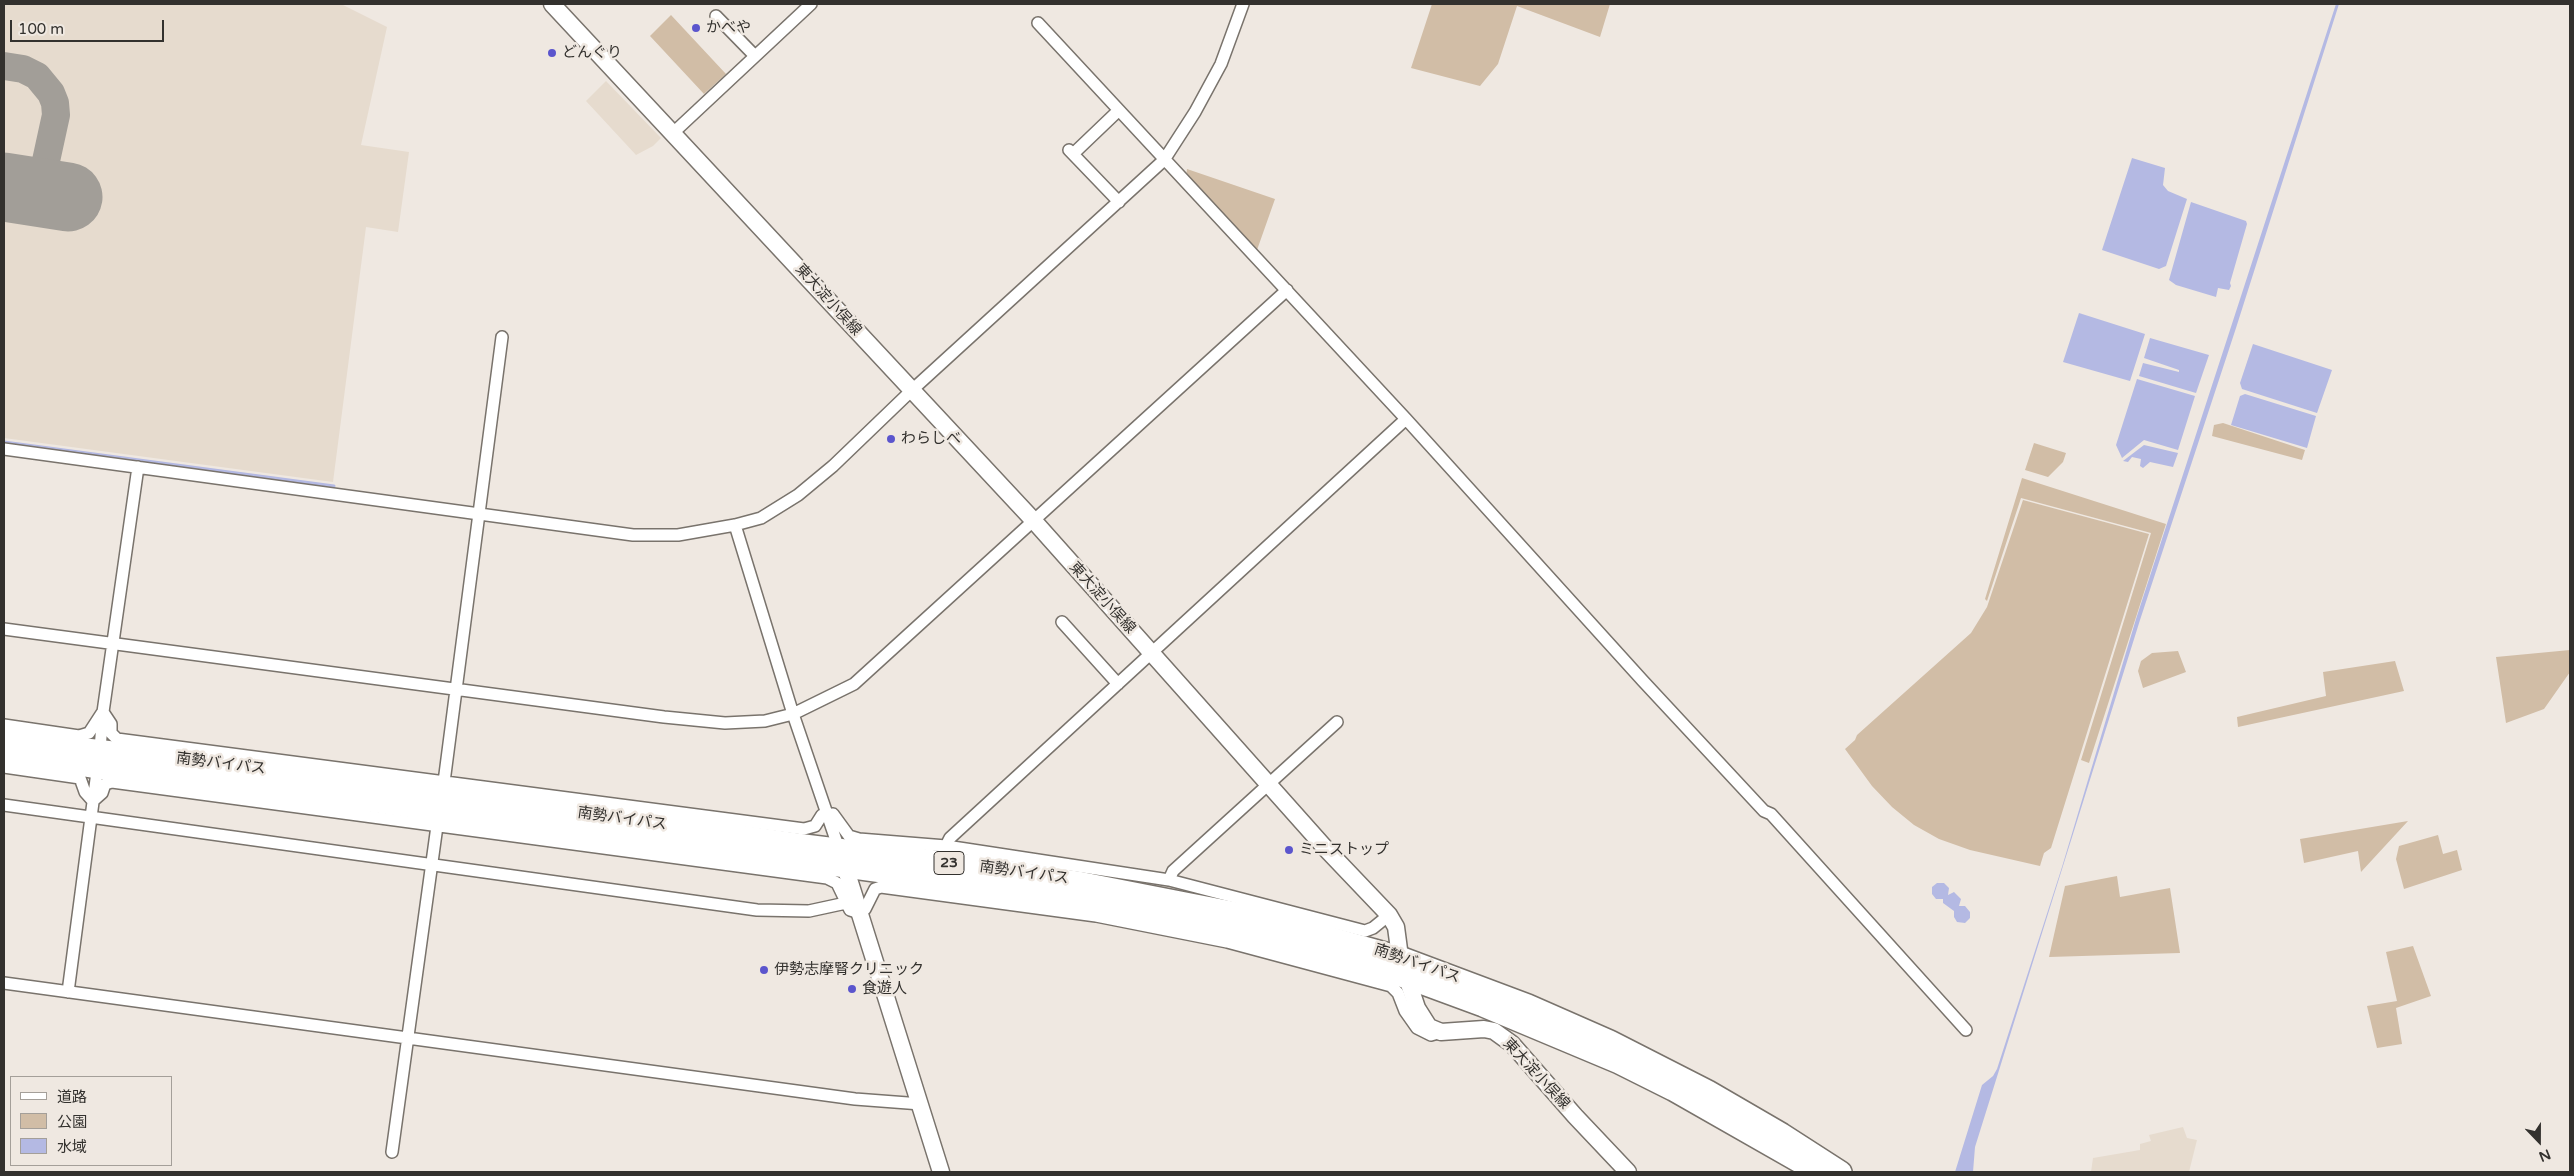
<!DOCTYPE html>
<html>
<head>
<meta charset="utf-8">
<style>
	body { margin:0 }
	#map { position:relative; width:2574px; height:1176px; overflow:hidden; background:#efe8e1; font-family:"Varela Round","Noto Sans JP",sans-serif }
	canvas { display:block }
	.frame { position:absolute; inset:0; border:5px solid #33312e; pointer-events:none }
	.legend { position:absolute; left:10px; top:1076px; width:162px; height:90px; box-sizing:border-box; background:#efe8e1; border:1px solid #a49f99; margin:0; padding:6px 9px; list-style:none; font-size:15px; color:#33312e }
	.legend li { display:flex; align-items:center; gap:10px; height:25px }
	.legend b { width:25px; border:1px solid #a49f99 }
	.north { position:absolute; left:2514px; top:1116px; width:50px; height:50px; -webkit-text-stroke:4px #efe8e1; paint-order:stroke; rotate:158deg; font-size:14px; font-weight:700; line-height:20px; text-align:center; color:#33312e }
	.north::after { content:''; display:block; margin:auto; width:18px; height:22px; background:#33312e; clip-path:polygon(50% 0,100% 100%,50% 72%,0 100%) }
	.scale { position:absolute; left:10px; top:20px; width:154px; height:22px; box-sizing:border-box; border:2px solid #33312e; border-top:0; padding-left:6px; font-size:15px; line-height:18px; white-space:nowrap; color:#33312e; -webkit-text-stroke:4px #efe8e1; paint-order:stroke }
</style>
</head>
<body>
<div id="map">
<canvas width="2574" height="1176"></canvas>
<div class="frame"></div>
<ul class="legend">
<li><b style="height:6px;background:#fff"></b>道路</li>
<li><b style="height:14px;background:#d1bda6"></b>公園</li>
<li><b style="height:14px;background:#b4b9e3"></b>水域</li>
</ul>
<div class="north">N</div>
<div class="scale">100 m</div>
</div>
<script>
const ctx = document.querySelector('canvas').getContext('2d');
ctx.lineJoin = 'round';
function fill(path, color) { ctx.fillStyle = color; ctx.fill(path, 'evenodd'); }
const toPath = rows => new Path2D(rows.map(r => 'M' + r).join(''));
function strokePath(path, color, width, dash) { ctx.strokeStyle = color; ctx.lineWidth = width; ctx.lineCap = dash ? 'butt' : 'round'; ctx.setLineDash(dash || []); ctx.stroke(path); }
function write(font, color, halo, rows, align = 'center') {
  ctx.font = font + ' "Varela Round","Noto Sans JP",sans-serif'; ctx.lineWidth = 5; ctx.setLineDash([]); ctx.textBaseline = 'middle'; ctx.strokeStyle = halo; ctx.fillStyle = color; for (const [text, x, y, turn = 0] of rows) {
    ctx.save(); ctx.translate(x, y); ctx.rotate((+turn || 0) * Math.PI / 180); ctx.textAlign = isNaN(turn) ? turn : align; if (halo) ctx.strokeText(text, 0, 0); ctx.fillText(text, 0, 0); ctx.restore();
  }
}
const built = toPath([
	[4,4,341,4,387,27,361,145,409,152,398,232,366,227,333,482,4,438],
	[606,81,661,138,653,146,636,155,586,101],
	[2183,1127,2187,1138,2197,1140,2189,1172,2091,1172,2093,1158,2140,1150,2140,1144,2151,1141,2149,1135]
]);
const green = toPath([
	[1432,4,1610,4,1600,37,1517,6,1498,64,1480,86,1411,68],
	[671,15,726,74,704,94,650,36],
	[1187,169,1275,199,1257,250,1186,177],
	[2223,423,2305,450,2302,460,2212,436,2214,425],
	[2034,443,2066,453,2063,462,2048,477,2025,470],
	[2022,478,2166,524,2089,763,2081,760,2151,533,2021,498,1987,601,1985,599],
	[2023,500,2149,534,2051,848,2044,853,2040,866,1970,850,1939,839,1914,825,1892,807,1872,786,1845,749,1855,740,1857,735,1971,633,1987,607],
	[2570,650,2570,672,2544,709,2506,723,2496,657],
	[2178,651,2186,672,2143,688,2138,671,2141,661,2152,653],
	[2395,661,2404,691,2238,727,2237,717,2326,696,2323,672],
	[2408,821,2361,872,2358,851,2304,863,2300,839],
	[2438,835,2443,854,2457,850,2462,870,2404,889,2396,859,2399,846],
	[2117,876,2120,897,2170,888,2180,953,2049,957,2065,886],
	[2413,946,2431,996,2396,1008,2402,1044,2377,1048,2367,1006,2397,1001,2386,952]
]);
const water = toPath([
	[2336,4,2339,4,2236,328,2140,620,1975,1147,1973,1172,1955,1172,1982,1085,1993,1076,1997,1069,2062,867,2136,619],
	[2132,158,2165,168,2163,185,2168,191,2187,199,2166,266,2159,269,2102,250],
	[2191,202,2246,221,2247,224,2230,283,2231,286,2229,290,2218,288,2216,297,2176,285,2169,280],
	[2079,313,2145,334,2130,381,2063,362],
	[2150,338,2209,355,2196,393,2139,376,2143,363,2179,372,2179,370,2144,358],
	[2253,344,2332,370,2317,413,2242,389,2240,383],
	[2137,379,2195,396,2178,450,2144,440,2122,458,2116,445],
	[2245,394,2316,416,2307,448,2231,425,2240,396],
	[2144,445,2178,453,2173,467,2150,462,2143,468,2140,466,2141,459,2132,457,2128,462,2123,461],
	[1937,883,1944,883,1949,888,1948,895,1954,892,1961,899,1959,906,1965,906,1970,912,1970,918,1965,923,1957,922,1954,917,1954,911,1943,903,1943,899,1936,899,1932,894,1932,887]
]);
const stream = toPath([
	[4,442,334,486]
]);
const taxiway = toPath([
	[4,66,23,69,37,76,51,93,55,103,56,115,39,193]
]);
const runway = toPath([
	[4,187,68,197]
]);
const street = toPath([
	[716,16,755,56],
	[1038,23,1406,419,1643,681,1764,811,1771,814,1966,1030],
	[672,134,811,4],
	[1069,150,1119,202],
	[1073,154,1119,110],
	[4,449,633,535,678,535,735,525,761,518,798,495,833,466,911,391,1164,160,1195,112,1221,64,1243,4],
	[735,525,793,714,839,849],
	[1062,622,1118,684],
	[4,629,664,717,725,723,765,721,793,714,854,684,1287,290],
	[103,712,111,724,111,733,117,739,804,829,815,826,822,815,833,814,849,836,859,839,946,846,1169,880,1365,931,1373,928,1389,915],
	[4,725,79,736,89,733,102,713],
	[4,767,80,778,85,792,93,801],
	[444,782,502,337],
	[93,801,102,793,105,784,112,782,827,878,837,883,850,910,860,913,865,909,875,889,881,887,1096,916,1227,942,1391,986,1398,993,1405,1011,1417,1028,1431,1035,1438,1033],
	[4,805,757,910,809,911,846,903],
	[946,846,950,838,1406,419],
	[1169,880,1173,871,1337,722],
	[4,983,855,1099,921,1104],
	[68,992,100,749,103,712,138,467],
	[392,1152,437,826]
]);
const secondary = toPath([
	[552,4,1034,521,1327,850,1389,915,1396,927,1400,957,1417,1008,1429,1027,1441,1032,1484,1029,1494,1031,1512,1044,1575,1116,1628,1172],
	[842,857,941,1172]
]);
const highway = toPath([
	[4,740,240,766,804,845,976,866,1078,882,1257,917,1400,957,1528,1005,1610,1041,1708,1091,1782,1134,1841,1172],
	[4,753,97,768,377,802,976,885,1085,902,1266,937,1407,978,1483,1006,1619,1063,1673,1090,1810,1168]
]);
const markers = [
	[696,28,5,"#5b55cd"],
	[552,53,5,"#5b55cd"],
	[891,439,5,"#5b55cd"],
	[1289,850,5,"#5b55cd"],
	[764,970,5,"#5b55cd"],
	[852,989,5,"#5b55cd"]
];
const shields = [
	[949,863,30]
];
const shieldNames = [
	["23",949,863]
];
const poiNames = [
	["かべや",706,28],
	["どんぐり",562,53],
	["わらしべ",901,439],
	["ミニストップ",1299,850],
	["伊勢志摩腎クリニック",774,970],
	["食遊人",862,989]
];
const streetNames = [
	["東大淀小俣線",828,300,48],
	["東大淀小俣線",1102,598,48],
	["南勢バイパス",221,764,7],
	["南勢バイパス",622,819,8],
	["南勢バイパス",1024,873,8],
	["南勢バイパス",1417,964,19],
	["東大淀小俣線",1536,1074,47]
];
fill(built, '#e6dbce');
fill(green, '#d1bda6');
fill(water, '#b4b9e3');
strokePath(stream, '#b4b9e3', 3);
strokePath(taxiway, '#a29e98', 28);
strokePath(runway, '#a29e98', 69);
strokePath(street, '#79736c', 14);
strokePath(secondary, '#79736c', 19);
strokePath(highway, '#79736c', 24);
strokePath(street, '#fff', 11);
strokePath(secondary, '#fff', 16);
strokePath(highway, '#fff', 21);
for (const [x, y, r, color] of markers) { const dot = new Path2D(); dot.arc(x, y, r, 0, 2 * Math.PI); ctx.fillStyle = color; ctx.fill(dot); strokePath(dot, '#efe8e1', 2); }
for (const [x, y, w] of shields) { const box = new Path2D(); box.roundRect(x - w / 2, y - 11.5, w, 23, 4); ctx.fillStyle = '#efe8e1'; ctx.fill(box); strokePath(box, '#33312e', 1); }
write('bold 14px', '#33312e', null, shieldNames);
write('15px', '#33312e', '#efe8e1', poiNames, 'left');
write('15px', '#33312e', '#efe8e1', streetNames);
</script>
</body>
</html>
